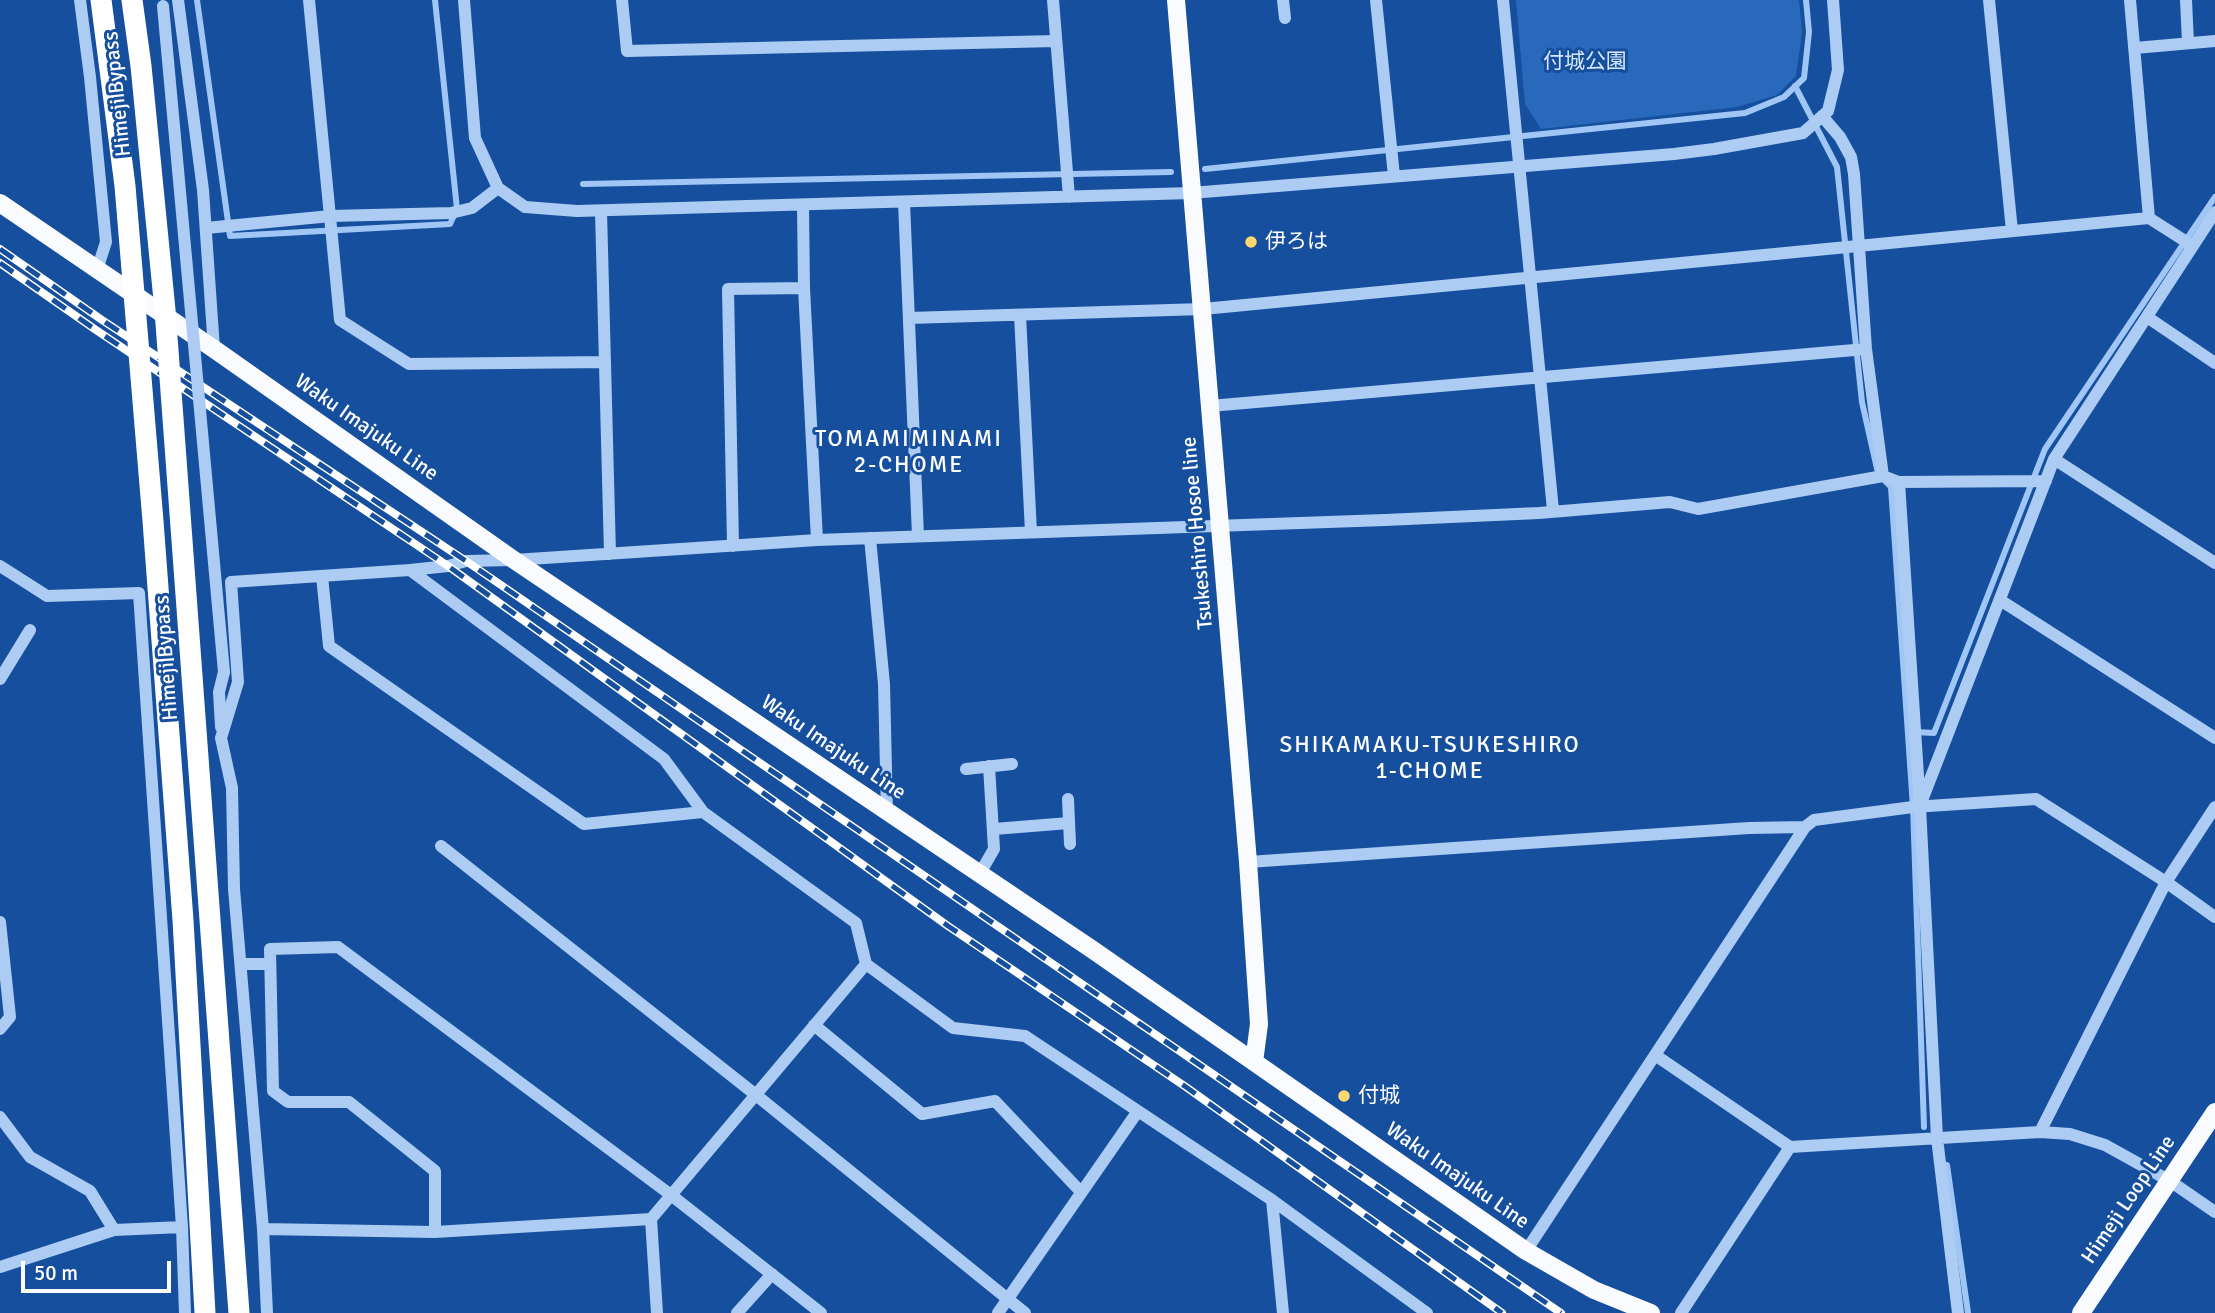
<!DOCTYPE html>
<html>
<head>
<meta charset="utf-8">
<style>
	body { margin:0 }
	#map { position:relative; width:2215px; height:1313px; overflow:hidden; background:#164f9d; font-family:Signika,sans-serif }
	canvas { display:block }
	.scale { position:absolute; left:21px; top:1261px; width:150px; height:32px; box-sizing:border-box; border:4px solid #fff; border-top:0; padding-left:9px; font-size:21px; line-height:24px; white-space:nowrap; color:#fff; -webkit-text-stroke:5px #164f9d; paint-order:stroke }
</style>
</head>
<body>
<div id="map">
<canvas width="2215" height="1313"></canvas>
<div class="scale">50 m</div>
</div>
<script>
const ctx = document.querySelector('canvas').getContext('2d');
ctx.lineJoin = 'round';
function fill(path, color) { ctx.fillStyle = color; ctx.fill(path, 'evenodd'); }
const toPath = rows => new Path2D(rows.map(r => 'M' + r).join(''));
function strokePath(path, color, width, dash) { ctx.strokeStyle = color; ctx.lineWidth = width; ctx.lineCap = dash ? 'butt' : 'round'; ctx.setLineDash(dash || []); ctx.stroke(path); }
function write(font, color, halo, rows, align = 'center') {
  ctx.font = font + ' Signika,"Noto Sans JP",sans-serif'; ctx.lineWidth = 6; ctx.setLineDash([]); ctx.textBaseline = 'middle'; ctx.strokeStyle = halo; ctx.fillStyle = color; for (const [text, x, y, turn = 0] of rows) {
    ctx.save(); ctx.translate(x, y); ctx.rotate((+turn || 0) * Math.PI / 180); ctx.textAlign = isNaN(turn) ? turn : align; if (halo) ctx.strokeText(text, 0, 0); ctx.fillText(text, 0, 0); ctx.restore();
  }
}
const green = toPath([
	[1516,0,1799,0,1802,33,1796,76,1777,95,1737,107,1541,129,1525,104]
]);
const stream = toPath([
	[197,0,230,236,450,224,457,209,435,0],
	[1795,86,1837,167,1862,402,1878,473],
	[1205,169,1745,113,1784,97,1804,78,1809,32,1806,0],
	[583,184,1171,172],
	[1885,481,1891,487,1913,807,1924,1127],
	[1915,732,1934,733,2045,449,2215,197],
	[1947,1165,1968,1313]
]);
const minor = toPath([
	[80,0,90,77,106,242,97,270],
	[178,0,203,190,214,349],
	[309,0,340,320,409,364,605,362],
	[464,0,475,138,498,188,525,207,577,211,1191,193,1674,154,1714,149,1803,133,1828,111,1838,70,1833,0],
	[622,0,627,51,1056,41],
	[1053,0,1069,197],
	[1283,0,1285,18],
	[1376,0,1394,176],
	[1503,0,1553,510],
	[1989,0,2012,231],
	[2130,0,2149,218],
	[2186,0,2188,43],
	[2135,48,2215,41],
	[1822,116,1840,137,1851,157,1854,174,1866,349,1883,476,1899,482,1920,807,1937,1138,1958,1313],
	[904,202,918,536],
	[803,205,804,288,817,540],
	[601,211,610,554],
	[206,228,331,216,451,213,472,208,498,188],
	[1020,315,1031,532],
	[2147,317,2215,363],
	[909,318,1203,309,2149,218,2193,246],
	[1210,406,1866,349],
	[2054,459,2215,563],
	[1899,482,2046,481],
	[870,538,884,684,887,812],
	[733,546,728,289,804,288],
	[0,566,47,596,139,593,182,1227,185,1313],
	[410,570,664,759,703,812,856,923,866,964,953,1028,1025,1036,1272,1200,1427,1313],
	[322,576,329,646,584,824,703,812],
	[2000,600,2215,738],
	[0,679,30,630],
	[221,727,219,692,224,672],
	[966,769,1012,764],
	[1068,799,1070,844],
	[1921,803,2054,459,2215,212],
	[994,829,1069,823],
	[441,846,756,1095,1025,1313],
	[1248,862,1749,828,1805,827,1814,820,1913,807,2036,799,2166,882,2215,917],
	[979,875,994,849,989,766],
	[0,922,10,1017,0,1029],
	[241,964,270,964],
	[814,1025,922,1114,995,1101,1081,1192],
	[1655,1055,1790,1147,2040,1132,2070,1134,2105,1145,2170,1181,2215,1212],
	[0,1117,30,1157,90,1191,114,1230],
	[2040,1132,2166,882,2215,807],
	[1272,1200,1283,1313],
	[651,1219,657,1313],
	[263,1229,435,1232,651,1219,866,964],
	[435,1232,435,1171,349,1102,288,1102,273,1091,270,949,338,947,671,1195,821,1313],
	[1526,1251,1805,827],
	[0,1267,114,1230,182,1227],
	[267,1313,263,1229,234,889,232,788,221,738,238,682,231,582,410,570,448,566,466,561,514,560,817,540,1385,520,1539,513,1670,502,1698,509,1883,476],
	[737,1313,772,1274],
	[998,1313,1138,1111],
	[1681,1313,1790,1147]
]);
const major = toPath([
	[1176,0,1248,862,1259,1024,1254,1062],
	[0,203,214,349,514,560,1093,950,1526,1251,1594,1290,1651,1313],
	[2081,1313,2215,1112]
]);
const rail = toPath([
	[0,249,102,320,466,561,1561,1313],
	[0,263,96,330,448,566,948,926,1186,1087,1502,1313]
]);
const minorBridge = toPath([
	[163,6,224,672]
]);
const highwayBridge = toPath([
	[101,0,125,186,153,521,183,920,205,1313],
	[132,0,141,66,165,310,239,1313]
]);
const markers = [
	[1251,242,7,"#ffd76f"],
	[1344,1096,7,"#ffd76f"]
];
const parkNames = [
	["付城公園",1585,62]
];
const streetNames = [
	["Himeji Bypass",118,94,-96],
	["Waku Imajuku Line",366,428,35],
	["Tsukeshiro Hosoe line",1198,533,-95],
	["Himeji Bypass",167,658,-94],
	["Waku Imajuku Line",833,748,34],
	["Waku Imajuku Line",1457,1176,35],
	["Himeji Loop Line",2129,1200,-56]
];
const poiNames = [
	["伊ろは",1265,242],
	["付城",1358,1096]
];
const neighbourhoodNames = [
	["TOMAMIMINAMI",909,440],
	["2-CHOME",909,466],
	["SHIKAMAKU-TSUKESHIRO",1430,746],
	["1-CHOME",1430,772]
];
fill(green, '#2969bb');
strokePath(stream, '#a0c6f5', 6);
strokePath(minor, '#adccf3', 12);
strokePath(major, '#f9fbff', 18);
strokePath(rail, '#fff', 8);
strokePath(rail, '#164f9d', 5, [16]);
strokePath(minorBridge, '#adccf3', 12);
strokePath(highwayBridge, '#fff', 21);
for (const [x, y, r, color] of markers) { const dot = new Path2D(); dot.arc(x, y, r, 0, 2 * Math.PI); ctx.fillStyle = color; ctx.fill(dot); strokePath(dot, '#164f9d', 2.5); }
write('21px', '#d5e7fd', '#164f9d', parkNames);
write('21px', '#fff', '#164f9d', streetNames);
write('21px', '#fff', '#164f9d', poiNames, 'left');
ctx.letterSpacing = '2px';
write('23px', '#fff', '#164f9d', neighbourhoodNames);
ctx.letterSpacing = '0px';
</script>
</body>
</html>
